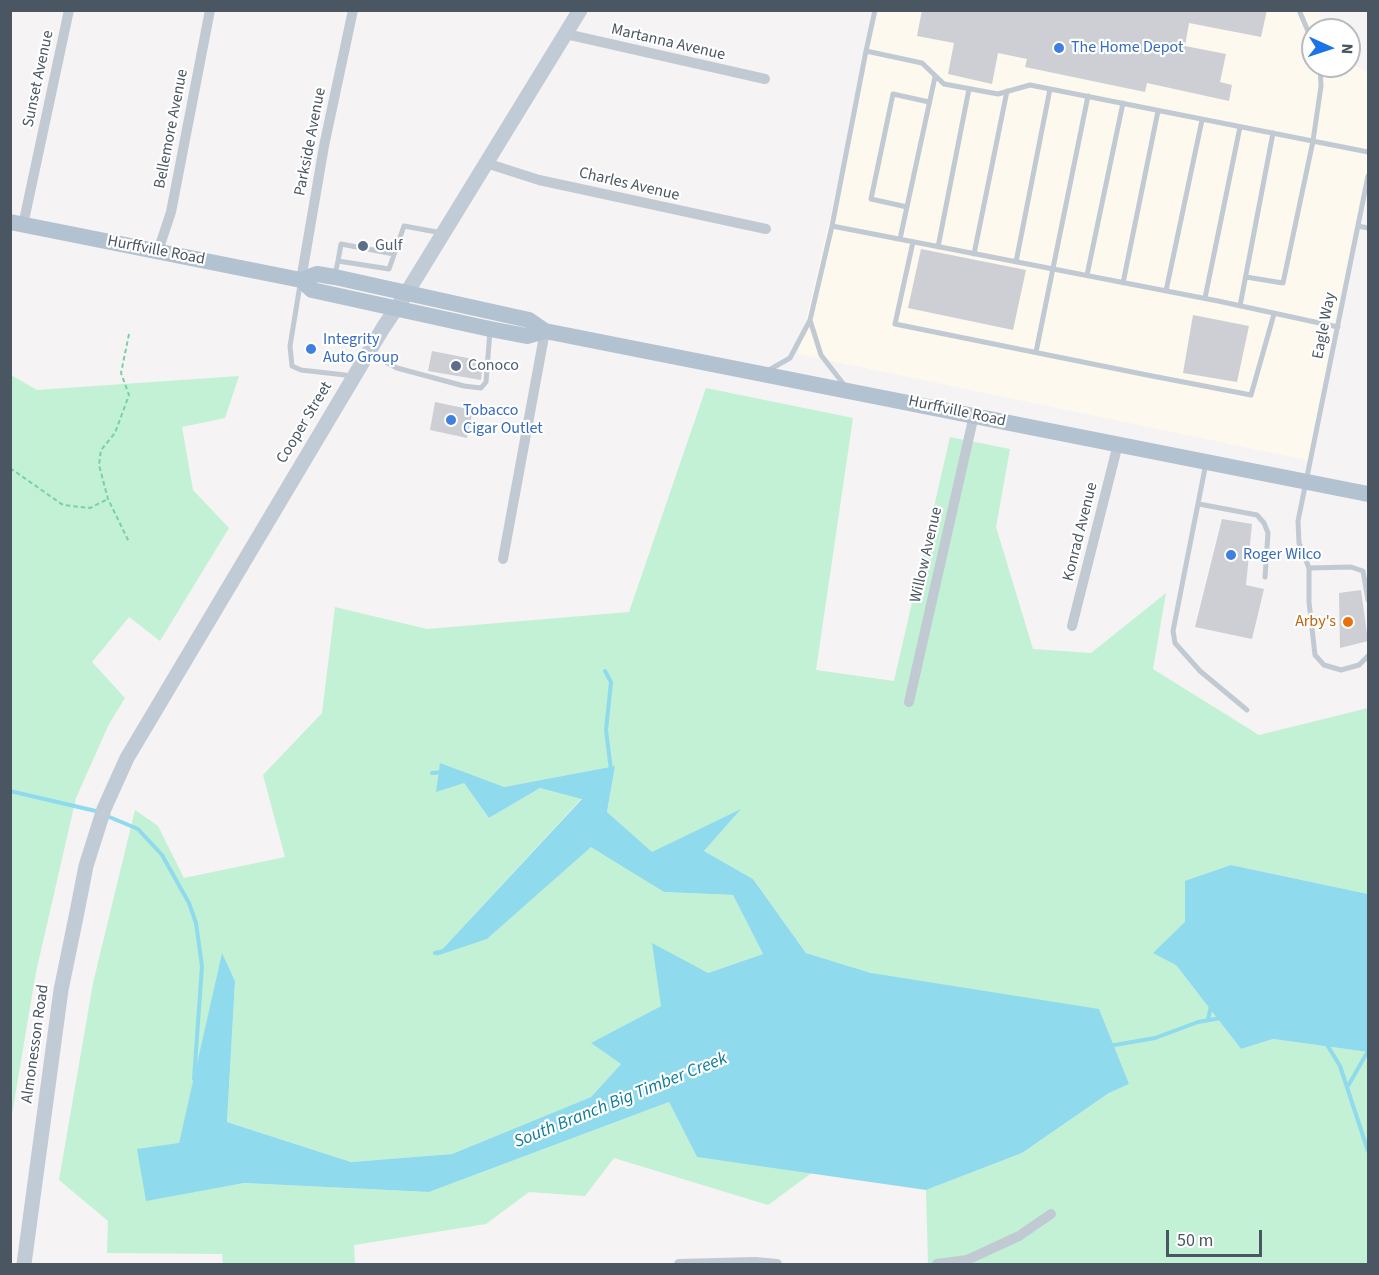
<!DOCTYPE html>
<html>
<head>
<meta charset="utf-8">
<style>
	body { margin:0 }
	#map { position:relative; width:1379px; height:1275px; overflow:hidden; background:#f5f3f3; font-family:"Source Sans 3",sans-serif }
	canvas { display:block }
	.frame { position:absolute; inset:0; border:12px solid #4a5661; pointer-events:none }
	.north { position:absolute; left:1301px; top:18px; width:60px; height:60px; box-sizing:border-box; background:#fff; border:2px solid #b7bbc0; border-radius:50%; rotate:93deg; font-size:16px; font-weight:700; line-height:24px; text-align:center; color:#4a5661 }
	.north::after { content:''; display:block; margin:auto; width:21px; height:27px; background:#1a73e8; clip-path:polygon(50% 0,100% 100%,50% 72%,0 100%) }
	.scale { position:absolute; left:1166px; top:1230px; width:96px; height:27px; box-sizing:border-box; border:3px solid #4a5661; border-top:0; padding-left:8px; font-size:18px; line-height:21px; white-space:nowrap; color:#4a5661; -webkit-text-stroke:4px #fff; paint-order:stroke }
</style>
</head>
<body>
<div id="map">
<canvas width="1379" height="1275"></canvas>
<div class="frame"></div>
<div class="north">N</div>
<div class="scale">50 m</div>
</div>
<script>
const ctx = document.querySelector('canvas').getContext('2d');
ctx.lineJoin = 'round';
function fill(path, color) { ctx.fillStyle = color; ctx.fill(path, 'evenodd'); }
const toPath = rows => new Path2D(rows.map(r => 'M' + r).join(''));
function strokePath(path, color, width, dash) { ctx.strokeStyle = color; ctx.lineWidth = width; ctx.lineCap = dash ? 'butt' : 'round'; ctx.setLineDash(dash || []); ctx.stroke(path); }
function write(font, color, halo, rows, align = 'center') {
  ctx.font = font + ' "Source Sans 3",sans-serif'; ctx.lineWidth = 4.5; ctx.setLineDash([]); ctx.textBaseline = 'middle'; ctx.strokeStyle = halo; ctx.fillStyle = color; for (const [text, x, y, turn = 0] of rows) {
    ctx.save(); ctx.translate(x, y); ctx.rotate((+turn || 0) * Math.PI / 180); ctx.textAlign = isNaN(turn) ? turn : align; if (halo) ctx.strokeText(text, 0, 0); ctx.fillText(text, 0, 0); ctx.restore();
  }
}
const commercial = toPath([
	[878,11,1319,11,1323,30,1313,30,1313,66,1349,66,1349,61,1368,73,1368,176,1311,461,798,354]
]);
const green = toPath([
	[11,375,37,390,239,376,225,418,182,427,193,490,229,528,160,641,129,617,92,662,125,698,109,724,76,798,36,972,11,1120],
	[706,388,853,418,816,670,894,681,950,437,1010,449,996,527,1033,649,1091,653,1166,593,1153,669,1259,735,1368,708,1368,894,1231,865,1185,922,1176,965,1241,1049,1273,1039,1368,1052,1368,1264,928,1264,926,1190,1022,1153,1109,1093,1129,1084,871,973,806,953,753,879,704,851,740,810,652,853,607,812,615,766,504,787,464,783,489,818,540,788,582,798,437,955,487,939,591,846,664,892,733,895,763,954,708,973,661,1006,592,1043,621,1064,591,1097,452,1154,351,1162,227,1122,235,981,222,954,179,1144,146,1200,244,1183,429,1192,669,1102,697,1157,813,1172,768,1205,614,1158,585,1196,529,1192,486,1224,354,1245,355,1264,223,1264,222,1254,107,1253,108,1221,59,1180,93,983,135,810,158,826,184,878,285,857,263,775,322,713,335,607,427,629,629,612]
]);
const water = toPath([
	[440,763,504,787,615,766,607,812,652,852,741,809,704,851,753,879,806,953,871,973,1099,1009,1129,1084,1109,1093,1022,1153,926,1190,697,1157,669,1102,429,1192,244,1183,146,1201,137,1149,179,1143,222,953,235,981,227,1122,351,1162,452,1154,591,1097,621,1064,591,1043,661,1006,652,943,708,973,763,954,733,895,664,892,591,847,487,939,436,956,582,799,540,788,489,818,464,783,436,792],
	[1231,865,1368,894,1368,1052,1273,1039,1241,1049,1176,965,1153,953,1185,922,1185,881]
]);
const stream = toPath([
	[605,671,611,682,606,730,611,770],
	[432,773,444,772],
	[10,791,100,812],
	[107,816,138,829,162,855,189,903,196,923,202,966,194,1079],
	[435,953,444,951],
	[1208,1020,1211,1006],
	[1326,1043,1340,1066,1368,1151],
	[1109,1046,1155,1038,1198,1022,1221,1018],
	[1348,1086,1368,1051]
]);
const building = toPath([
	[922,10,1267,10,1261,37,1189,23,1185,46,1226,54,1220,82,1232,85,1229,101,1147,83,1145,92,1025,67,1027,59,998,53,992,84,948,74,954,43,917,36],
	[921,249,1026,270,1013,330,908,308],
	[1193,315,1249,326,1237,382,1183,373],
	[432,351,483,361,481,380,428,371],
	[435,402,473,410,467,438,430,430],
	[1222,519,1252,524,1246,585,1264,589,1252,639,1195,627],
	[1361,590,1368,641,1340,648,1339,593]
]);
const path = toPath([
	[129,334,121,373,129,395,115,433,101,450,99,465,108,499,129,542],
	[10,468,63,505,90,508,108,499]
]);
const service = toPath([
	[875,10,866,51,922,63,944,84,998,94,1030,85,1368,152],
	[1299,10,1313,43],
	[866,51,832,226,1218,301,1338,327],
	[1368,176,1298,521,1299,543,1309,568,1309,602,1315,655,1324,665,1341,670,1359,665,1368,656],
	[907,207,871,199,893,94,929,102],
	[1358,226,1368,228],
	[900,239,935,77],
	[913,242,895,324,1147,375,1251,395,1274,314],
	[938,247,969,89],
	[974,254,1007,91],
	[338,261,341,244,394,254],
	[1016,262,1050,89],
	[335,274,338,261,389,269,404,226,442,233],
	[1087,275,1123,103],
	[1246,277,1283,283,1313,141,1321,86,1320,66],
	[1123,283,1158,111],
	[300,285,290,346,292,366,301,370,345,375,350,378],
	[1166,291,1202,120],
	[1205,298,1240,127],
	[1240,306,1273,133],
	[810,320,832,226],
	[1036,352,1088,96],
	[369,353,397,368,464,386,481,388,486,382,490,331],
	[769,370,790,358,810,320,821,355,845,386],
	[1206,463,1173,631,1175,643,1200,671,1247,710],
	[1199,504,1257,515,1264,523,1268,533,1265,577],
	[1309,568,1351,567,1363,571,1368,600]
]);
const minor = toPath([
	[566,34,765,79],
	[486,163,539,180,766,229],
	[23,225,69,10],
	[158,251,171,212,210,10],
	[301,280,324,146,353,10],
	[503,559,545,331],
	[1072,626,1118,444],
	[909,702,974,415],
	[679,1264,755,1262,777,1264],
	[937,1264,967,1260,1019,1236,1051,1214]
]);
const secondary = toPath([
	[24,1264,61,990,77,912,86,866,104,809,127,758,383,328,406,294,580,10]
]);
const primary = toPath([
	[10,222,301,280,317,274,335,277,529,320,545,331,1368,494],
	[301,280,312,290,490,329,527,336,545,331]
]);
const markers = [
	[1059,48,6,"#3f7fe0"],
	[363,246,6,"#5c6f8a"],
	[311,349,6,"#3f7fe0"],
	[456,366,6,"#5c6f8a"],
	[451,420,6,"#3f7fe0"],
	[1231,555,6,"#3f7fe0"],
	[1348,622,6,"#e8710a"]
];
const streetNames = [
	["Martanna Avenue",668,43,13],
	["Sunset Avenue",39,79,-78],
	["Bellemore Avenue",172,129,-79],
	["Parkside Avenue",311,142,-79],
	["Charles Avenue",629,185,13],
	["Hurffville Road",156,251,11],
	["Eagle Way",1325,326,-79],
	["Hurffville Road",957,412,12],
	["Cooper Street",305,423,-59],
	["Konrad Avenue",1081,532,-76],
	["Willow Avenue",927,555,-77],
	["Almonesson Road",36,1044,-82]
];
const shopNames = [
	["The Home Depot",1071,48],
	["Integrity",323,340],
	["Auto Group",323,358],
	["Tobacco",463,411],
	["Cigar Outlet",463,429],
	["Roger Wilco",1243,555]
];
const serviceNames = [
	["Gulf",375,246],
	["Conoco",468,366]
];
const foodNames = [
	["Arby's",1336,622]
];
const waterNames = [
	["South Branch Big Timber Creek",621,1101,-22]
];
fill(commercial, '#fdf9ef');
fill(green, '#c3f1d5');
fill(water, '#90daee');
strokePath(stream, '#90daee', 4);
fill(building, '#cdcfd5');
strokePath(path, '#7ad0a6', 2, [4.5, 3]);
strokePath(service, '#c1cad2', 5);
strokePath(minor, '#c1cad2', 10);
strokePath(secondary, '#c1cbd6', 15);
strokePath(primary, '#b3c2d1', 16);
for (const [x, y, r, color] of markers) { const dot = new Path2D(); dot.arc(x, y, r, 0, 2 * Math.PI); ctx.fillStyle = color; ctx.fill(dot); strokePath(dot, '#fff', 2); }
write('16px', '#4a5661', '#fff', streetNames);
write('16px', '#366cbe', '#fff', shopNames, 'left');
write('16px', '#4e5e75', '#fff', serviceNames, 'left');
write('16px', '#c56008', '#fff', foodNames, 'right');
write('italic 18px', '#0c7c9b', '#fff', waterNames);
</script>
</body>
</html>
